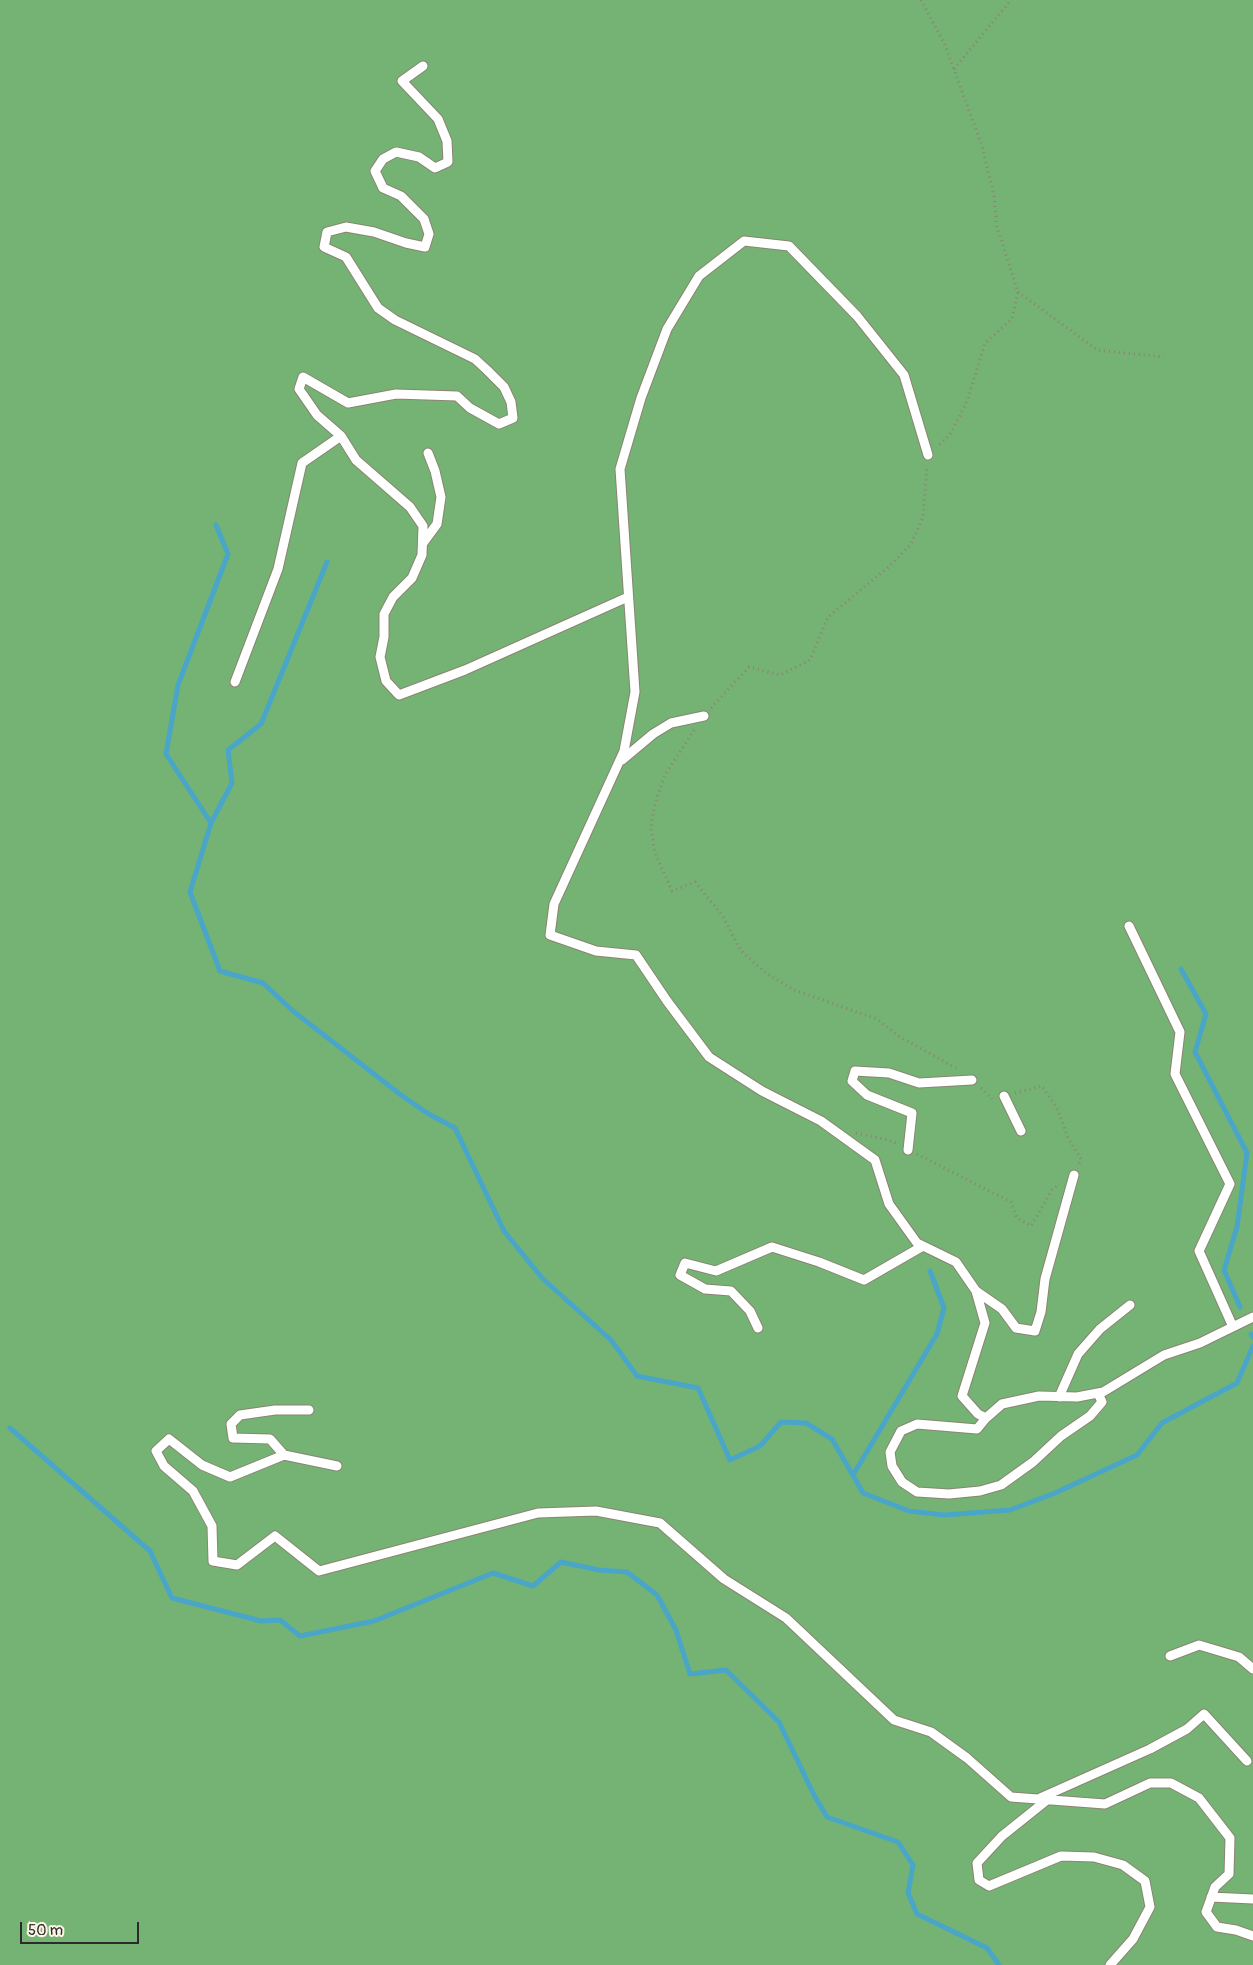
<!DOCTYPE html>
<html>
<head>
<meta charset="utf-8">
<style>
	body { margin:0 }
	#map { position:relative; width:1253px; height:1965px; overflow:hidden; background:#ebddb9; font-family:Pangolin,sans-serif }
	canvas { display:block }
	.scale { position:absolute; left:20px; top:1922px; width:119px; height:22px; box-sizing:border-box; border:2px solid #2b2b2b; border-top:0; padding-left:6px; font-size:15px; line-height:18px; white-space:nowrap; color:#2b2b2b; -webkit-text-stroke:4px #fcf5e5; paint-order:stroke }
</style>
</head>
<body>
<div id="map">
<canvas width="1253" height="1965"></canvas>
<div class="scale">50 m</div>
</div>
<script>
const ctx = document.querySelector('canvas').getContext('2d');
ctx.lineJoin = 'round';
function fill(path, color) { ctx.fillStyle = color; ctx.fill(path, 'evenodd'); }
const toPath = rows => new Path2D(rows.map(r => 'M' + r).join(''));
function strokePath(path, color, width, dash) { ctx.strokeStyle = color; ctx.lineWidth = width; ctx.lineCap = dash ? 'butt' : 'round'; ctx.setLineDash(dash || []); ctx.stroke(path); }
const forest = toPath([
	[0,0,1253,0,1253,1965,0,1965]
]);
const stream = toPath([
	[216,525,228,554,178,685,166,754,211,823,190,892,220,971,263,983,293,1011,401,1095,427,1113,455,1128,504,1231,542,1278,611,1340,637,1376,698,1388,730,1460,760,1446,781,1422,806,1423,832,1439,863,1493,909,1511,944,1515,1010,1510,1055,1493,1137,1455,1162,1423,1237,1383,1253,1346],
	[211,823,232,783,228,750,261,724,327,562],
	[1181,969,1206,1014,1195,1052,1247,1153,1237,1227,1224,1270,1240,1307],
	[1251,1334,1253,1337],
	[10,1428,150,1551,172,1598,261,1621,280,1620,300,1636,374,1621,493,1573,533,1586,561,1562,599,1570,627,1572,657,1595,676,1630,690,1674,726,1670,779,1722,815,1797,827,1817,898,1842,913,1865,908,1893,917,1914,987,1948,999,1965],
	[853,1475,937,1334,944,1308,930,1271]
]);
const path = toPath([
	[921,0,945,45,982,146,994,196,997,227,1018,292,1012,319,985,343,968,399,951,433,937,447],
	[954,69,1011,0],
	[1018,292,1097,350,1164,357],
	[711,708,749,667,780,675,810,660,828,617,891,565,911,544,923,517,927,467],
	[694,730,665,775,655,803,651,829,655,853,672,891,695,882,722,915,741,951,766,973,794,990,877,1019,900,1037,956,1068],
	[981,1088,992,1099],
	[1015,1093,1042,1086,1058,1110,1068,1138,1081,1159,1079,1164],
	[856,1133,888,1140,898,1144],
	[917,1154,1011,1202,1017,1218,1031,1226,1052,1190,1059,1184]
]);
const service = toPath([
	[423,66,402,81,438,119,447,141,448,162,435,168,419,157,396,152,383,159,375,171,383,188,401,196,424,219,429,234,425,247,406,243,374,232,346,227,327,232,324,247,346,257,378,308,395,320,475,359,487,370,504,387,511,402,513,418,499,424,470,408,457,396,396,394,348,403,303,377,299,389,317,415,341,436,356,460,410,507,423,526,422,555,412,578,393,597,384,614,384,637,380,657,386,681,399,695,465,670,628,597],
	[928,455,904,375,857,316,789,246,744,241,699,276,667,329,641,398,620,469,635,692,624,751,554,904,550,935,596,951,636,955,667,1001,709,1057,762,1091,821,1121,875,1160,889,1204,917,1243,956,1262,976,1291,985,1323,962,1396,978,1414,986,1418,1002,1404,1039,1396,1077,1397,1103,1392,1164,1355,1200,1343,1253,1317],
	[423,543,437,524,441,497,435,471,428,453],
	[235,682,278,569,302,463,341,436],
	[622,760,653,734,671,723,704,716],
	[1129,926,1180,1032,1175,1074,1230,1184,1199,1251,1233,1327],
	[1004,1096,1021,1131],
	[908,1150,912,1113,867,1095,852,1081,855,1071,889,1073,919,1083,972,1080],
	[976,1291,1002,1309,1016,1328,1035,1331,1041,1312,1045,1279,1074,1175],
	[758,1328,750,1311,731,1291,705,1289,680,1275,685,1263,716,1271,772,1247,819,1262,864,1280,923,1246],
	[1059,1397,1078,1354,1100,1329,1130,1305],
	[309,1410,275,1410,240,1415,231,1424,233,1438,270,1439,284,1455,230,1477,202,1465,169,1439,156,1451,164,1466,193,1491,212,1526,213,1561,237,1565,275,1536,319,1571,538,1513,596,1511,660,1523,724,1579,786,1618,894,1720,931,1732,967,1758,1011,1797,1105,1804,1150,1783,1171,1783,1199,1798,1230,1838,1229,1874,1215,1887,1206,1912,1217,1927,1236,1930,1253,1936],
	[986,1418,977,1429,917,1424,901,1431,890,1452,892,1466,902,1482,917,1492,949,1494,980,1491,1001,1485,1033,1462,1061,1436,1090,1416,1102,1402,1098,1393],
	[284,1455,337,1466],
	[1170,1656,1199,1645,1239,1657,1253,1669],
	[1040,1798,1150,1749,1187,1729,1204,1714,1247,1761],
	[1047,1800,1002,1836,977,1863,979,1880,989,1886,1061,1856,1094,1857,1123,1865,1145,1881,1150,1907,1133,1939,1110,1965],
	[1211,1897,1253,1899]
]);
fill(forest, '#74b374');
strokePath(stream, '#4aa6c8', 5);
strokePath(service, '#8b8472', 11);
strokePath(path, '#8b8472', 3, [1, 4]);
strokePath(service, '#fff', 9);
</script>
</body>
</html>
